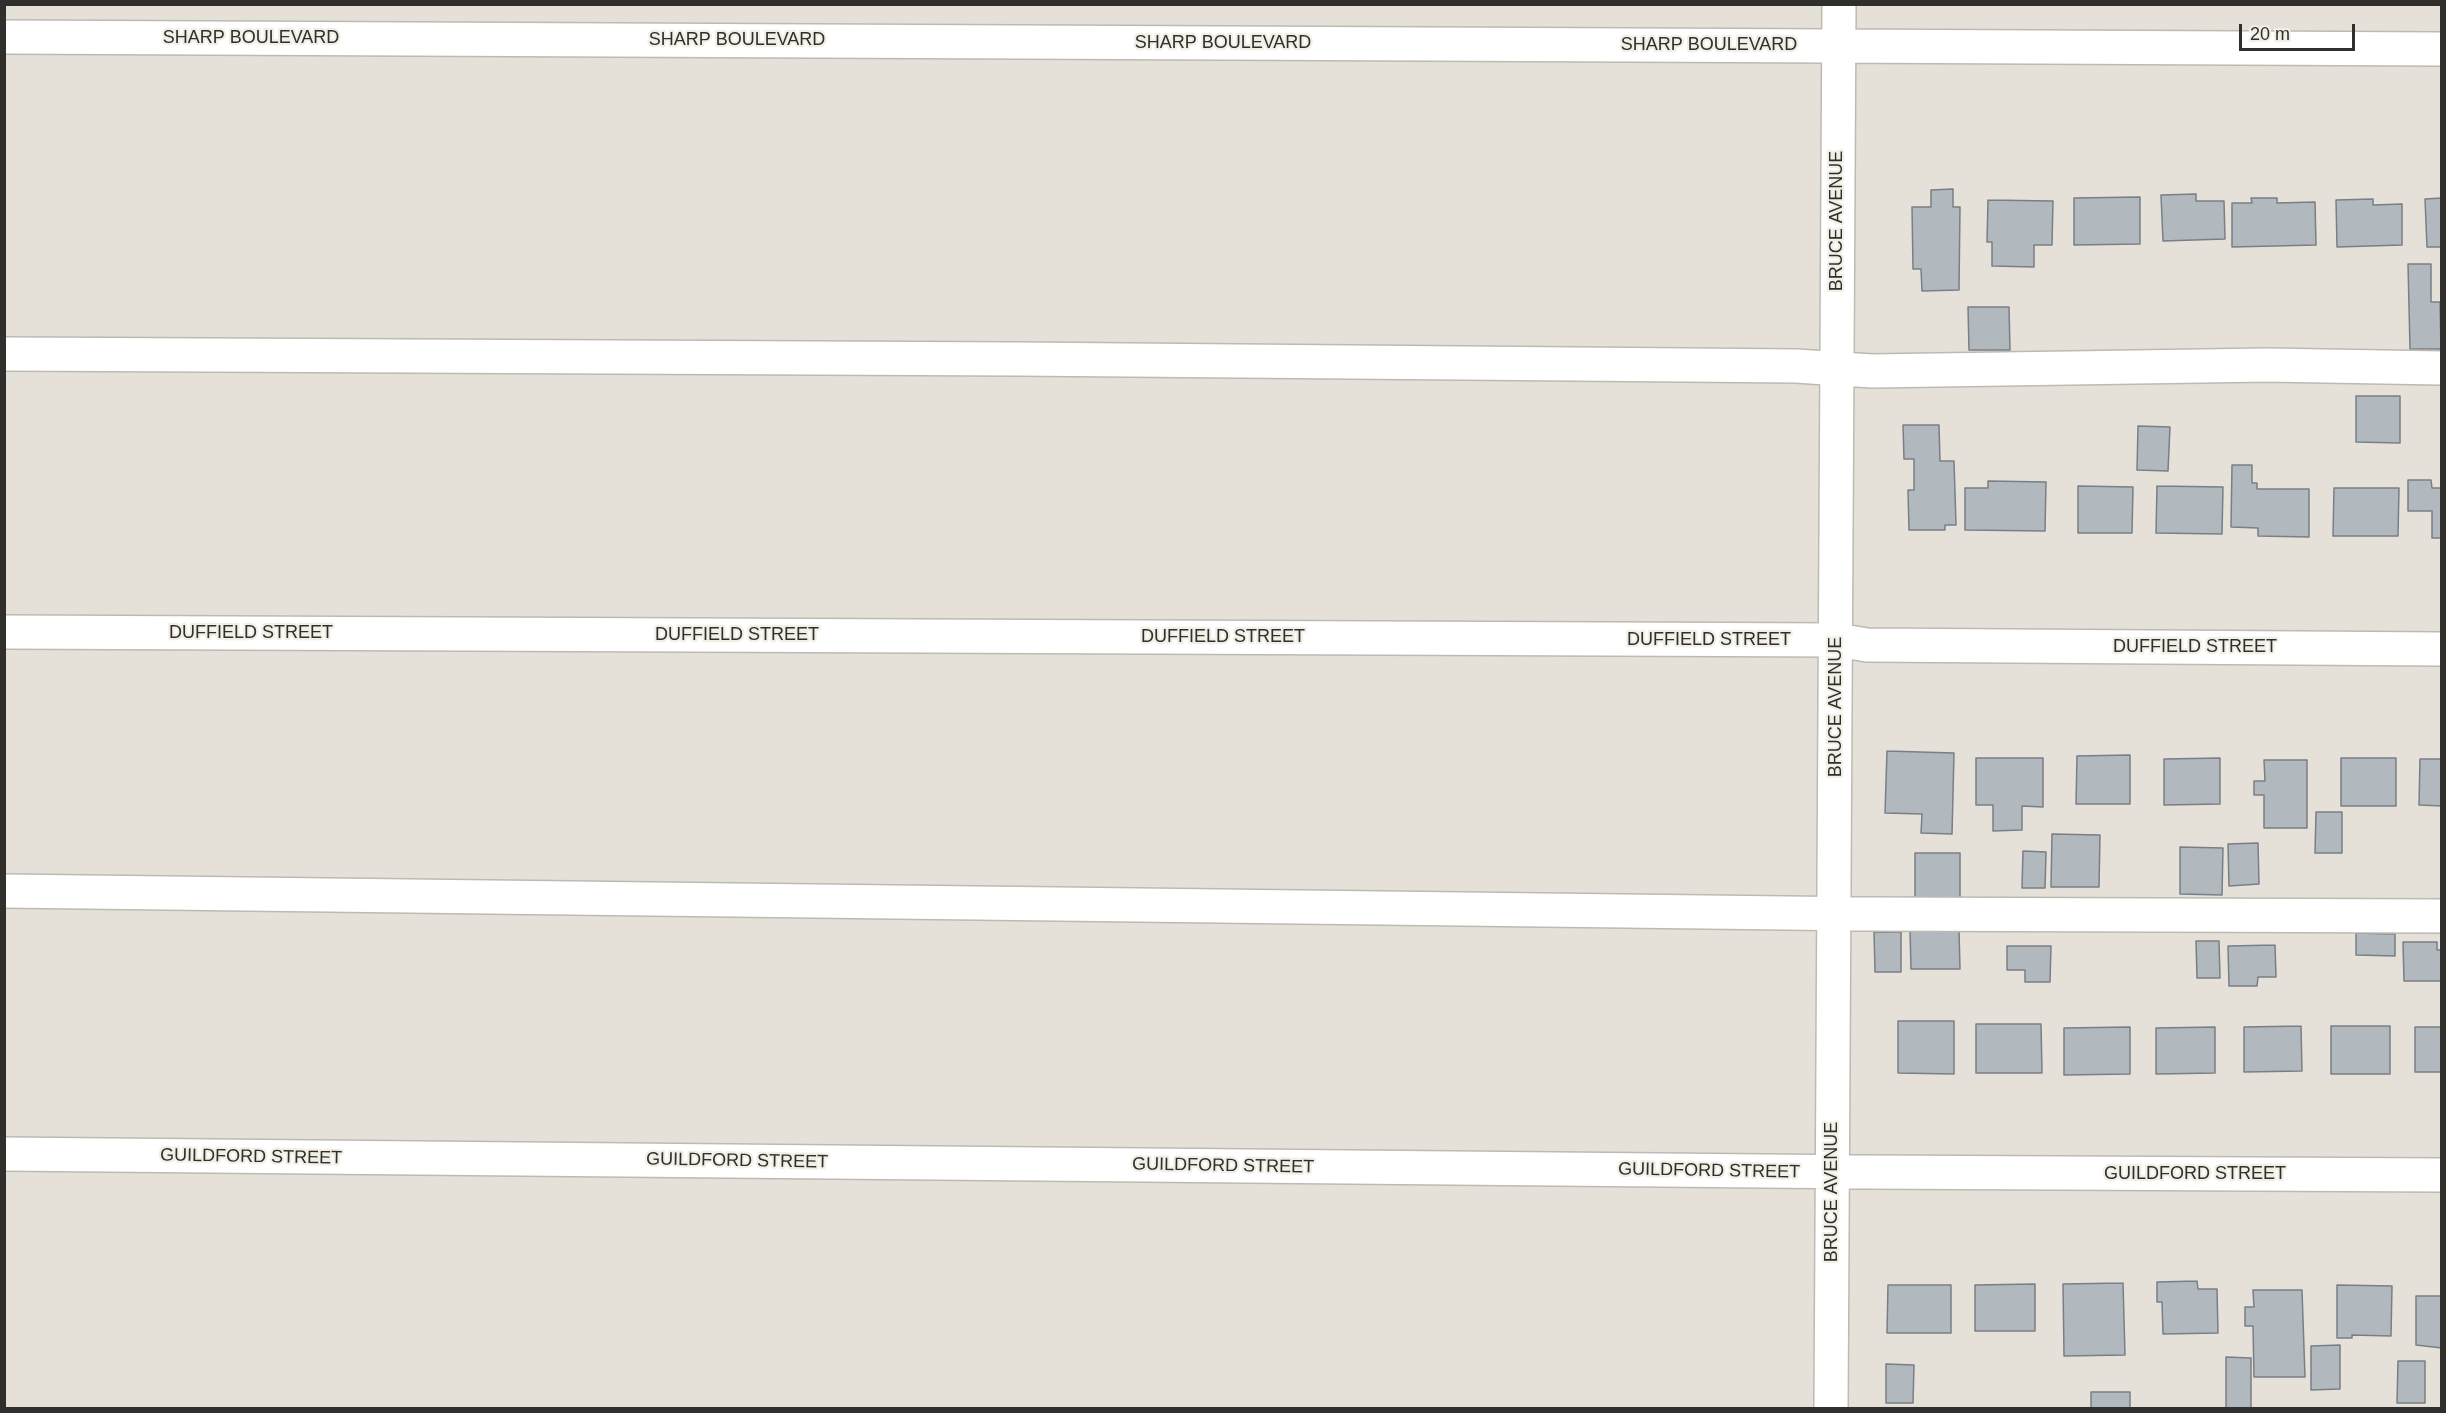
<!DOCTYPE html>
<html>
<head>
<meta charset="utf-8">
<style>
	body { margin:0 }
	#map { position:relative; width:2446px; height:1413px; overflow:hidden; background:#e5e1d9; font-family:Helvetica,sans-serif }
	canvas { display:block }
	.frame { position:absolute; inset:0; border:6px solid #302f2c; pointer-events:none }
	.scale { position:absolute; left:2239px; top:24px; width:116px; height:27px; box-sizing:border-box; border:3px solid #302f2c; border-top:0; padding-left:8px; font-size:18px; line-height:21px; white-space:nowrap; color:#302f2c; -webkit-text-stroke:4px #f2efe6; paint-order:stroke }
</style>
</head>
<body>
<div id="map">
<canvas width="2446" height="1413"></canvas>
<div class="frame"></div>
<div class="scale">20 m</div>
</div>
<script>
const ctx = document.querySelector('canvas').getContext('2d');
ctx.lineJoin = 'round';
function fill(path, color) { ctx.fillStyle = color; ctx.fill(path, 'evenodd'); }
const toPath = rows => new Path2D(rows.map(r => 'M' + r).join(''));
function strokePath(path, color, width, dash) { ctx.strokeStyle = color; ctx.lineWidth = width; ctx.lineCap = dash ? 'butt' : 'round'; ctx.setLineDash(dash || []); ctx.stroke(path); }
function write(font, color, halo, rows, align = 'center') {
  ctx.font = font + ' Helvetica,sans-serif'; ctx.lineWidth = 4.5; ctx.setLineDash([]); ctx.textBaseline = 'middle'; ctx.strokeStyle = halo; ctx.fillStyle = color; for (const [text, x, y, turn = 0] of rows) {
    ctx.save(); ctx.translate(x, y); ctx.rotate((+turn || 0) * Math.PI / 180); ctx.textAlign = isNaN(turn) ? turn : align; if (halo) ctx.strokeText(text, 0, 0); ctx.fillText(text, 0, 0); ctx.restore();
  }
}
const building = toPath([
	[1953,189,1953,207,1960,207,1959,290,1922,291,1921,269,1913,269,1912,207,1931,207,1931,190,1953,189],
	[2196,194,2196,201,2224,201,2225,239,2163,241,2161,195,2196,194],
	[2140,197,2140,244,2074,245,2074,198,2140,197],
	[2251,198,2277,198,2277,203,2315,202,2316,245,2232,247,2232,203,2252,203,2251,198],
	[2442,198,2442,247,2427,247,2425,199,2442,198],
	[2373,199,2373,205,2402,204,2402,245,2337,247,2336,200,2373,199],
	[1988,200,2053,201,2052,245,2034,245,2034,267,1992,266,1992,242,1987,242,1988,200],
	[2408,264,2431,264,2431,302,2440,302,2441,349,2410,349,2408,264],
	[1968,307,2009,307,2010,350,1969,350,1968,307],
	[2356,396,2400,396,2400,443,2356,442,2356,396],
	[1903,425,1939,425,1940,461,1954,461,1956,525,1945,525,1945,530,1909,530,1908,490,1914,490,1914,459,1904,459,1903,425],
	[2138,426,2170,427,2168,471,2137,470,2138,426],
	[2232,465,2252,465,2252,483,2257,483,2257,489,2309,489,2309,537,2258,536,2258,528,2231,527,2232,465],
	[2408,480,2431,480,2432,488,2442,488,2442,538,2432,538,2432,511,2408,511,2408,480],
	[1988,481,2046,482,2045,531,1965,530,1965,488,1988,488,1988,481],
	[2078,486,2133,487,2132,533,2078,533,2078,486],
	[2157,486,2223,487,2222,534,2156,533,2157,486],
	[2334,488,2399,488,2398,536,2333,536,2334,488],
	[1887,751,1954,753,1952,834,1921,833,1922,814,1885,813,1887,751],
	[2130,755,2130,804,2076,804,2077,756,2130,755],
	[1976,758,2043,758,2043,807,2022,806,2022,830,1993,831,1993,805,1976,805,1976,758],
	[2220,758,2220,804,2164,805,2164,759,2220,758],
	[2341,758,2396,758,2396,806,2341,806,2341,758],
	[2420,759,2442,759,2442,806,2419,805,2420,759],
	[2264,760,2307,760,2307,828,2264,828,2264,795,2254,795,2254,781,2265,781,2264,760],
	[2316,812,2342,812,2342,853,2315,853,2316,812],
	[2052,834,2100,835,2099,887,2051,887,2052,834],
	[2258,843,2259,884,2229,886,2228,844,2258,843],
	[2180,847,2223,848,2222,895,2180,894,2180,847],
	[2023,851,2046,852,2045,888,2022,888,2023,851],
	[1915,853,1960,853,1960,900,1915,901,1915,853],
	[1910,930,1959,930,1960,969,1911,969,1910,930],
	[1874,932,1901,932,1901,972,1875,972,1874,932],
	[2356,933,2395,934,2395,956,2356,955,2356,933],
	[2196,941,2219,941,2220,978,2197,978,2196,941],
	[2403,942,2437,942,2437,950,2442,950,2442,981,2404,981,2403,942],
	[2275,945,2276,977,2258,977,2257,986,2229,986,2228,946,2275,945],
	[2007,946,2051,946,2050,982,2025,982,2025,970,2007,970,2007,946],
	[1898,1021,1954,1021,1954,1074,1898,1073,1898,1021],
	[1976,1024,2041,1024,2042,1073,1976,1073,1976,1024],
	[2301,1026,2302,1071,2244,1072,2244,1027,2301,1026],
	[2331,1026,2390,1026,2390,1074,2331,1074,2331,1026],
	[2130,1027,2130,1074,2064,1075,2064,1028,2130,1027],
	[2215,1027,2215,1073,2156,1074,2156,1028,2215,1027],
	[2415,1027,2442,1027,2442,1072,2415,1072,2415,1027],
	[2197,1281,2198,1289,2217,1289,2218,1333,2163,1334,2162,1302,2157,1302,2157,1282,2197,1281],
	[2123,1283,2125,1355,2064,1356,2063,1284,2123,1283],
	[2035,1284,2035,1331,1975,1331,1975,1285,2035,1284],
	[1888,1285,1951,1285,1951,1333,1887,1333,1888,1285],
	[2337,1285,2392,1286,2391,1336,2352,1335,2352,1338,2337,1338,2337,1285],
	[2253,1290,2302,1290,2305,1377,2254,1377,2253,1326,2245,1326,2245,1307,2254,1307,2253,1290],
	[2416,1296,2442,1296,2442,1348,2416,1345,2416,1296],
	[2340,1345,2340,1389,2311,1390,2311,1346,2340,1345],
	[2226,1357,2251,1358,2251,1408,2226,1408,2226,1357],
	[2398,1361,2425,1361,2425,1403,2397,1403,2398,1361],
	[1886,1364,1914,1365,1913,1403,1886,1403,1886,1364],
	[2091,1392,2130,1392,2130,1408,2091,1408,2091,1392]
]);
const minor = toPath([
	[4,37,2442,49],
	[4,354,1017,359,1796,366,1872,371,2267,365,2442,368],
	[4,632,1837,640,1867,645,2442,649],
	[4,891,1867,914,2442,916],
	[4,1154,1867,1172,2442,1175],
	[1831,1408,1839,4]
]);
const streetNames = [
	["SHARP BOULEVARD",251,38],
	["SHARP BOULEVARD",737,40],
	["SHARP BOULEVARD",1223,43],
	["SHARP BOULEVARD",1709,45],
	["BRUCE AVENUE",1837,221,-90],
	["DUFFIELD STREET",251,633],
	["DUFFIELD STREET",737,635],
	["DUFFIELD STREET",1223,637],
	["DUFFIELD STREET",1709,640],
	["DUFFIELD STREET",2195,647],
	["BRUCE AVENUE",1836,707,-90],
	["GUILDFORD STREET",251,1157,1],
	["GUILDFORD STREET",737,1161,1],
	["GUILDFORD STREET",1223,1166,1],
	["GUILDFORD STREET",1709,1171,1],
	["GUILDFORD STREET",2195,1174],
	["BRUCE AVENUE",1832,1192,-90]
];
fill(building, '#b1b8be');
strokePath(building, '#797f85', 1.5);
strokePath(minor, '#bdbab2', 36);
strokePath(minor, '#fff', 33);
write('18px', '#302f2c', '#f2efe6', streetNames);
</script>
</body>
</html>
